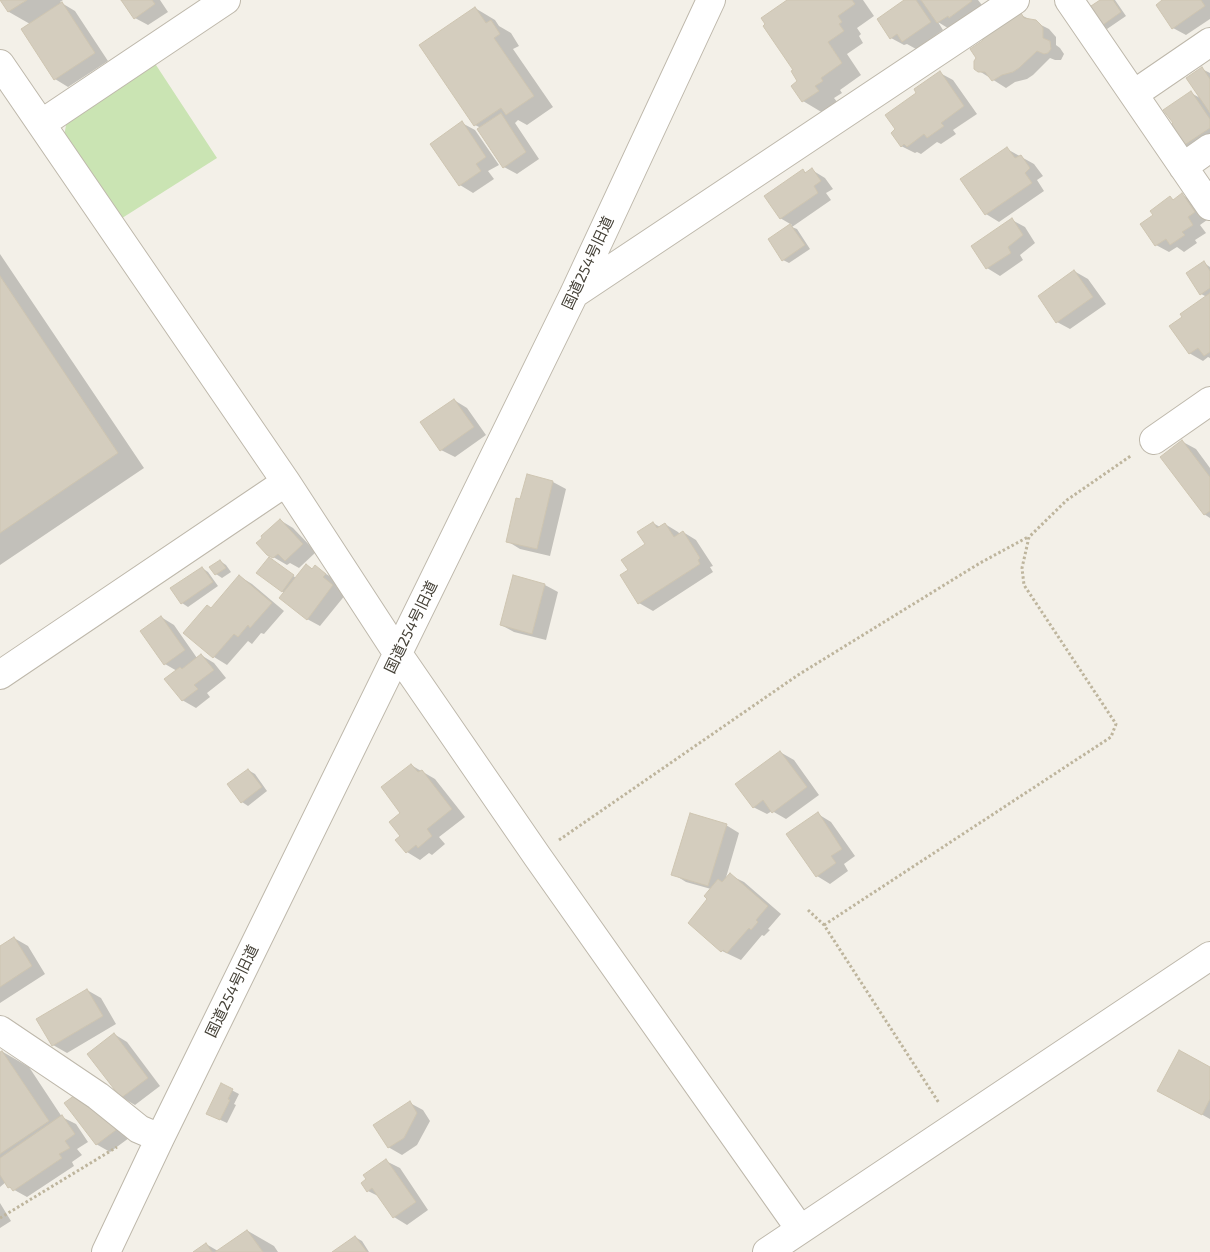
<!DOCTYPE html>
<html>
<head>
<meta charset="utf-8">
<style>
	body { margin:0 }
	canvas { display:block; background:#f3f0e8 }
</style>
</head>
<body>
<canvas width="1210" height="1252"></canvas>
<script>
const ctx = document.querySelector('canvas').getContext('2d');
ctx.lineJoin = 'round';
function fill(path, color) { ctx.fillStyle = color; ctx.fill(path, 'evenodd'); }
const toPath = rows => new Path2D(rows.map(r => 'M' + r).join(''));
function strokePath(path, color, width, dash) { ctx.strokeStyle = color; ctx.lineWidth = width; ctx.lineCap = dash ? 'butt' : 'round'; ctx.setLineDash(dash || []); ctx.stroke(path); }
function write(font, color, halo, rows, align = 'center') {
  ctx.font = font + ' "Exo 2","Noto Sans JP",sans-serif'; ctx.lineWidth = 5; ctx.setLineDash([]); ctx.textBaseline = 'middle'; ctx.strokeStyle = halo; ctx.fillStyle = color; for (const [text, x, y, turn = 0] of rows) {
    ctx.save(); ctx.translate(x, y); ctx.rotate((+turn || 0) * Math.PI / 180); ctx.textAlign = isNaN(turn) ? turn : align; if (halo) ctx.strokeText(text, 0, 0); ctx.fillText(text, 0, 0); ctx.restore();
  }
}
const green = toPath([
	[154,62,217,158,119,220,64,136,67,120]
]);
const shadow = toPath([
	[1,0,63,0,60,2,75,11,108,61,68,87,55,79,30,24,9,12],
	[123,0,160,0,168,12,148,25,135,18],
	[789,0,863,0,874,16,857,28,861,34,859,36,863,43,847,54,861,75,840,90,842,93,834,98,838,103,823,113,803,101,799,82,794,70,767,25],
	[906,0,978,0,985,9,951,30,938,22,943,30,916,49,907,44,904,45,891,38],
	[1102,0,1115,0,1126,16,1107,29,1101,26],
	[1164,0,1210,0,1210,19,1186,35,1173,28],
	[475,8,495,20,499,26,511,33,519,46,513,49,553,107,527,125,518,120,515,123,539,159,517,174,504,167,481,128,475,125],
	[1021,15,1049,29,1056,37,1056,45,1060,48,1064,54,1061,60,1055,60,1050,58,1033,75,1027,79,1015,82,1006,88,976,69],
	[1202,69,1210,73,1210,144,1197,153,1184,145,1174,124,1191,93,1202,99],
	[940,73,953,80,977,114,953,130,956,134,941,144,937,142,921,154,917,152,915,153,901,146,918,93],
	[462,123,475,130,499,165,488,171,494,179,473,193,460,185,431,144],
	[1007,149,1034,164,1043,176,1037,180,1044,191,999,222,986,214],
	[812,170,825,178,833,189,826,193,831,200,792,227,797,229,810,249,789,263,783,260,770,240,792,225,780,218,803,171,807,173],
	[1182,195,1195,203,1207,220,1200,225,1206,233,1195,240,1197,243,1184,252,1177,247,1169,252,1156,245,1154,216,1170,198,1174,200],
	[1012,220,1025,227,1035,243,1020,255,1023,260,1000,276,987,268],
	[0,254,144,468,0,565],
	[1204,263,1210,267,1210,358,1208,357,1203,361,1189,353,1207,297,1201,294],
	[1074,271,1088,279,1106,304,1070,329,1057,322],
	[454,400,467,408,486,435,455,457,441,450],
	[1183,442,1196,449,1210,468,1210,518,1204,514],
	[528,476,553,482,566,489,550,556,520,549,507,541,521,501],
	[280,520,293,528,316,552,299,568,290,563,287,565,268,554],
	[653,523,660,527,665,524,678,532,680,534,683,532,696,540,713,566,710,567,713,572,653,611,639,603,630,571,647,545],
	[220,561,226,565,231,572,222,578,216,574],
	[275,562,296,578,306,565,313,569,315,567,339,582,336,586,346,594,320,626,307,619,282,591],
	[202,568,208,572,218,586,188,607,182,603],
	[239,576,252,584,284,611,264,634,261,633,252,644,248,641,227,665,214,657,185,633,212,609],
	[514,577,545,585,558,592,546,640,514,632,501,625],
	[161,617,174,625,197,658,201,655,214,663,226,678,207,693,210,697,196,708,182,700,177,671,165,664],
	[780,752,794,760,819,795,786,819,772,811,767,814,753,807],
	[411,765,435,779,465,817,439,837,445,844,432,855,429,853,420,860,407,852,402,836,402,813],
	[248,770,255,774,267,791,248,806,242,802],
	[818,814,831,822,855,856,844,864,848,871,830,884,817,876],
	[726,825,739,833,725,881,730,875,744,882,781,914,768,929,770,930,764,936,762,935,741,960,722,951,709,899,711,889,686,882,673,874],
	[14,938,28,946,45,974,0,1003,0,948],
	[87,990,101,998,116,1024,67,1053,53,1045,38,1020],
	[114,1034,127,1042,160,1086,135,1105,121,1097],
	[3,1052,29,1067,62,1117,76,1124,88,1142,77,1149,82,1155,72,1162,74,1166,27,1197,9,1187,6,1182,0,1187,0,1054],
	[1210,1068,1210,1119,1172,1098],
	[222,1085,239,1094,234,1104,236,1105,227,1123,214,1117],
	[97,1102,129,1138,110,1152,96,1144],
	[410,1103,423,1110,430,1121,417,1145,402,1155,388,1147],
	[386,1161,400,1168,428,1210,407,1225,394,1217,380,1197,368,1191],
	[0,1203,11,1221,0,1228],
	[248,1231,274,1246,278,1252,195,1252,206,1244,218,1251],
	[355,1237,362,1241,369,1252,334,1252]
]);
const building = toPath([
	[0,0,27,0,8,12,0,0],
	[121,0,152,0,155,4,134,19,121,0],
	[787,0,852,0,855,4,838,16,842,22,839,24,844,31,828,42,842,63,821,78,823,81,815,86,819,91,802,102,791,86,797,81,791,71,793,70,763,26,765,24,761,18,787,0],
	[904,0,916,0,931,22,902,42,897,34,890,39,877,19,904,0],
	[921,0,971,0,972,1,949,18,948,16,937,23,921,0],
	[1100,0,1113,0,1121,12,1100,27,1088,8,1100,0],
	[1162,0,1201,0,1205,6,1172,29,1156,5,1162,0],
	[62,2,95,53,54,80,21,29,62,2],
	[475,7,486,23,491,20,500,34,494,38,534,96,506,115,501,108,474,126,419,45,475,7],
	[1021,13,1024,18,1036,20,1041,25,1043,28,1043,38,1050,41,1051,49,1048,53,1044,54,1037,51,1019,68,1013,72,1002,75,992,81,985,72,978,72,974,69,974,61,976,58,970,49,982,41,985,36,1021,13],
	[1202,67,1210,79,1210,113,1186,78,1202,67],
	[940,71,964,106,941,123,944,126,927,138,924,134,907,147,904,144,901,147,891,133,895,129,885,115,916,93,914,89,940,71],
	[1191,91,1210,119,1210,128,1183,146,1169,126,1173,123,1163,110,1191,91],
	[501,113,526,152,503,168,477,129,501,113],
	[462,121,486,157,476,164,481,171,459,186,430,144,462,121],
	[1007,147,1015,158,1021,155,1030,168,1025,173,1032,183,985,215,960,179,1007,147],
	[812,168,821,181,814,186,818,193,780,219,764,196,803,169,805,173,812,168],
	[1182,193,1195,212,1188,217,1193,225,1182,232,1185,235,1170,245,1166,239,1155,246,1140,224,1153,215,1150,211,1170,196,1173,200,1182,193],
	[1012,218,1023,235,1008,247,1011,253,986,269,971,246,1012,218],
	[790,224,805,245,782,261,768,239,790,224],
	[1204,261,1210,271,1210,288,1200,295,1186,273,1204,261],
	[1074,270,1093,297,1056,323,1038,296,1074,270],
	[0,276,118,453,0,533,0,276],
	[1210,293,1210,352,1204,356,1198,348,1189,354,1169,326,1182,317,1180,314,1210,293],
	[454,399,474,427,440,451,420,422,454,399],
	[1182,440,1210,477,1210,511,1204,515,1160,457,1182,440],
	[527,474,553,481,537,549,506,542,516,498,520,499,527,474],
	[280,519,303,544,285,561,278,554,273,558,267,555,256,543,262,538,261,536,280,519],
	[653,522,657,528,665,523,674,537,683,531,700,558,698,560,700,564,638,604,620,575,628,570,621,560,645,544,637,532,653,522],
	[269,557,294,575,282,592,256,573,269,557],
	[220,560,226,568,215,575,209,567,220,560],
	[306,564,312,569,315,565,326,574,323,577,333,585,307,620,279,598,306,564],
	[202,567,213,582,181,604,170,588,202,567],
	[239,575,272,603,250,628,248,625,238,637,234,634,213,658,183,633,207,605,211,608,239,575],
	[513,575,545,584,532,634,500,625,513,575],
	[161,616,185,650,164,665,140,631,161,616],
	[201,654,214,670,194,685,198,689,182,701,164,679,180,667,182,669,201,654],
	[780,751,807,787,772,813,763,800,753,808,735,784,780,751],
	[411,764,418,772,422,770,452,809,427,829,432,836,418,848,416,845,406,853,395,840,400,836,389,822,400,813,381,787,411,764],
	[248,769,262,787,241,803,227,784,248,769],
	[818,812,842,849,831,856,836,863,816,877,786,834,818,812],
	[690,813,727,824,708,886,671,875,690,813],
	[730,873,768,906,756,920,758,922,751,930,749,928,727,953,723,950,721,952,688,923,707,899,704,896,718,879,722,882,730,873],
	[14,937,32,966,0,987,0,946,14,937],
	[87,989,103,1016,52,1046,36,1019,87,989],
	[114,1033,148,1078,121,1098,87,1054,114,1033],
	[1179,1050,1210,1067,1210,1099,1202,1115,1157,1091,1179,1050],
	[2,1051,49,1121,0,1154,0,1052,2,1051],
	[221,1083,233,1089,228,1099,230,1100,220,1120,206,1114,221,1083],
	[82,1090,92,1098,116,1130,96,1145,64,1103,82,1090],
	[410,1101,417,1113,404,1138,388,1148,373,1125,410,1101],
	[62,1115,75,1134,65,1141,70,1148,59,1154,62,1158,13,1191,10,1187,8,1188,0,1175,0,1158,62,1115],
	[386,1159,416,1202,393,1218,372,1188,367,1192,361,1183,366,1179,363,1175,386,1159],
	[247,1230,263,1252,215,1252,247,1230],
	[355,1236,367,1252,332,1252,355,1236],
	[206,1243,212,1252,193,1252,206,1243]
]);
const path = toPath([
	[559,840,798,675,980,563,1028,537],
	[808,910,824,925,939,1103],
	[824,925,1111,737,1116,724,1024,585,1022,568,1029,537,1067,500,1132,455],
	[0,1218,117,1147]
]);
const minor = toPath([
	[1069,0,1210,206],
	[0,64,286,482,398,654,537,856,800,1229],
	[1134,94,1210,42],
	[41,124,226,0],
	[1183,167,1210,148],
	[574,294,1015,0],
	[1154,440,1210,401],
	[0,675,286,482],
	[0,1030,98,1096,139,1129,160,1138],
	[106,1252,160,1138,574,294,711,0],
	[767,1252,1210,956]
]);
const streetNames = [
	["国道254号旧道",588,263,-65],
	["国道254号旧道",411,627,-64],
	["国道254号旧道",232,991,-64]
];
fill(green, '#cae4b3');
fill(shadow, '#0003');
fill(building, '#d4cdbe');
strokePath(building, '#cec5b1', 1);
strokePath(minor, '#beb8ab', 30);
strokePath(path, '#beb59d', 3, [2.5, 2.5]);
strokePath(minor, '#fff', 28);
write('15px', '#454137', '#fff', streetNames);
</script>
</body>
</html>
